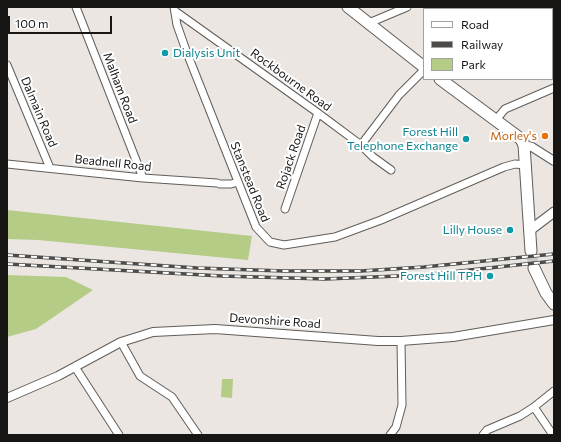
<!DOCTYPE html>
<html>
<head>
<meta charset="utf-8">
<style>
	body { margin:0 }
	#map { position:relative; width:561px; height:442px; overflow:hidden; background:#ebe6e2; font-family:Commissioner,sans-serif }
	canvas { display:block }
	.frame { position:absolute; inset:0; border:8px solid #181615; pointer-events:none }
	.legend { position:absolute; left:423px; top:8px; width:130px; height:72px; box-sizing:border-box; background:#fff; border:1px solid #a3a2a1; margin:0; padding:5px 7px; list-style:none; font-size:12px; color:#181615 }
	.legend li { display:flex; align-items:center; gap:8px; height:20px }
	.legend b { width:20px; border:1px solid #a3a2a1 }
	.scale { position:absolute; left:8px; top:16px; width:104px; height:18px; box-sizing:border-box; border:2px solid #181615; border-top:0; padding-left:5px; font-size:12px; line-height:14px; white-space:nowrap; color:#181615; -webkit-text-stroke:3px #fff; paint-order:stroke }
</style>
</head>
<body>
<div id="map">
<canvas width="561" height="442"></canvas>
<div class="frame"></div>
<ul class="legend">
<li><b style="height:5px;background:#fff"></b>Road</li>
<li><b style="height:5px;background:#4e4c4a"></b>Railway</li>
<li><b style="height:11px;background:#b4cc86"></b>Park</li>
</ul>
<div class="scale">100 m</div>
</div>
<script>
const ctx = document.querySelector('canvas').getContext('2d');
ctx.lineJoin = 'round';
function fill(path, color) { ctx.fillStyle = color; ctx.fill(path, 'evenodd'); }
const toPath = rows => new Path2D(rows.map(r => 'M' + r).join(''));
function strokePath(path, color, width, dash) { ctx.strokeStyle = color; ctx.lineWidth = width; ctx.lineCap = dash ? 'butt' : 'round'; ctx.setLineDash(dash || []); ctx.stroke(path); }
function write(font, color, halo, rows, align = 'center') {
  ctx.font = font + ' Commissioner,sans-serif'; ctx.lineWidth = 4; ctx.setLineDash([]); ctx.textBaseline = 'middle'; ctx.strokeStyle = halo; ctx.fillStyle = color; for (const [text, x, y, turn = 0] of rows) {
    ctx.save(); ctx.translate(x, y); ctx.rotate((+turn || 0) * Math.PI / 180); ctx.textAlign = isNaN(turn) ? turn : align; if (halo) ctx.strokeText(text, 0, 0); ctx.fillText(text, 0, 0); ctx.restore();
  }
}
const green = toPath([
	[7,210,252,236,248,260,38,240,7,239],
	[7,275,66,277,93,290,36,329,7,337],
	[222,379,233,379,232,398,221,397]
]);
const trunkTunnel = toPath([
	[531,251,534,268]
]);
const minor = toPath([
	[76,7,143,178],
	[174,7,177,25,187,53,256,227,270,242,284,245,335,237,381,220,504,167,515,164,526,165],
	[175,11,318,113,361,145,373,157,391,170],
	[369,23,407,7],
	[7,65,50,168],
	[495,121,505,109,554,88],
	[361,145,399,95,424,70],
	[7,164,143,178,217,183],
	[220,184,231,184,238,182],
	[285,209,318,113],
	[121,342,140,376,172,397,198,435],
	[75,367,119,435],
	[534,407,553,435],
	[390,435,396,427,402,405,401,341],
	[483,435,487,430,520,416,534,407,554,391]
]);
const tertiary = toPath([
	[524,145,532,147,554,161],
	[7,398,58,376,121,342,153,332,215,329,378,341,401,341,453,337,554,320]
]);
const secondary = toPath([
	[529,231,554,212]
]);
const trunk = toPath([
	[348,7,424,67],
	[440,79,521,139,524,145,531,251],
	[534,268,546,293,554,304]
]);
const rail = toPath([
	[7,255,197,268,283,271,361,271,424,267,554,254],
	[7,264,222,276,325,279,423,275,554,261]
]);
const markers = [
	[165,53,4,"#0f9aa8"],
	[545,136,4,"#e8710a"],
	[466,139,4,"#0f9aa8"],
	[510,230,4,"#0f9aa8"],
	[490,276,4,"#0f9aa8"]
];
const cultureNames = [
	["Dialysis Unit",173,53,"left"],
	["Forest Hill",458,132],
	["Telephone Exchange",458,146],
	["Lilly House",502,230],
	["Forest Hill TPH",482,276]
];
const streetNames = [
	["Rockbourne Road",291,80,36],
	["Malham Road",120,88,69],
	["Dalmain Road",39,112,67],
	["Rojack Road",291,157,-71],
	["Beadnell Road",113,163,6],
	["Stanstead Road",250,182,68],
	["Devonshire Road",275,321,4]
];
const foodNames = [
	["Morley's",537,136]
];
fill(green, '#b4cc86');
strokePath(trunkTunnel, '#cbc7c3', 11, [11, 5.5]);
strokePath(minor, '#615d59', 9);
strokePath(tertiary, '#615d59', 10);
strokePath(secondary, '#615d59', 11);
strokePath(trunk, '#615d59', 13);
strokePath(minor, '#fff', 7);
strokePath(tertiary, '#fff', 8);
strokePath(secondary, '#fff', 9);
strokePath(trunk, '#fff', 11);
strokePath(rail, '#4e4c4a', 3.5);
strokePath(rail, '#fff', 2, [6]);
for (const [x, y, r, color] of markers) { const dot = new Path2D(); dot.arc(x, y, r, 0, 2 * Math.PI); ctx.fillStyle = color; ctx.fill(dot); strokePath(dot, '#fff', 1.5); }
write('12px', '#0d838f', '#fff', cultureNames, 'right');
write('12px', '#181615', '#fff', streetNames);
write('12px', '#c56008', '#fff', foodNames, 'right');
</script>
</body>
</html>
